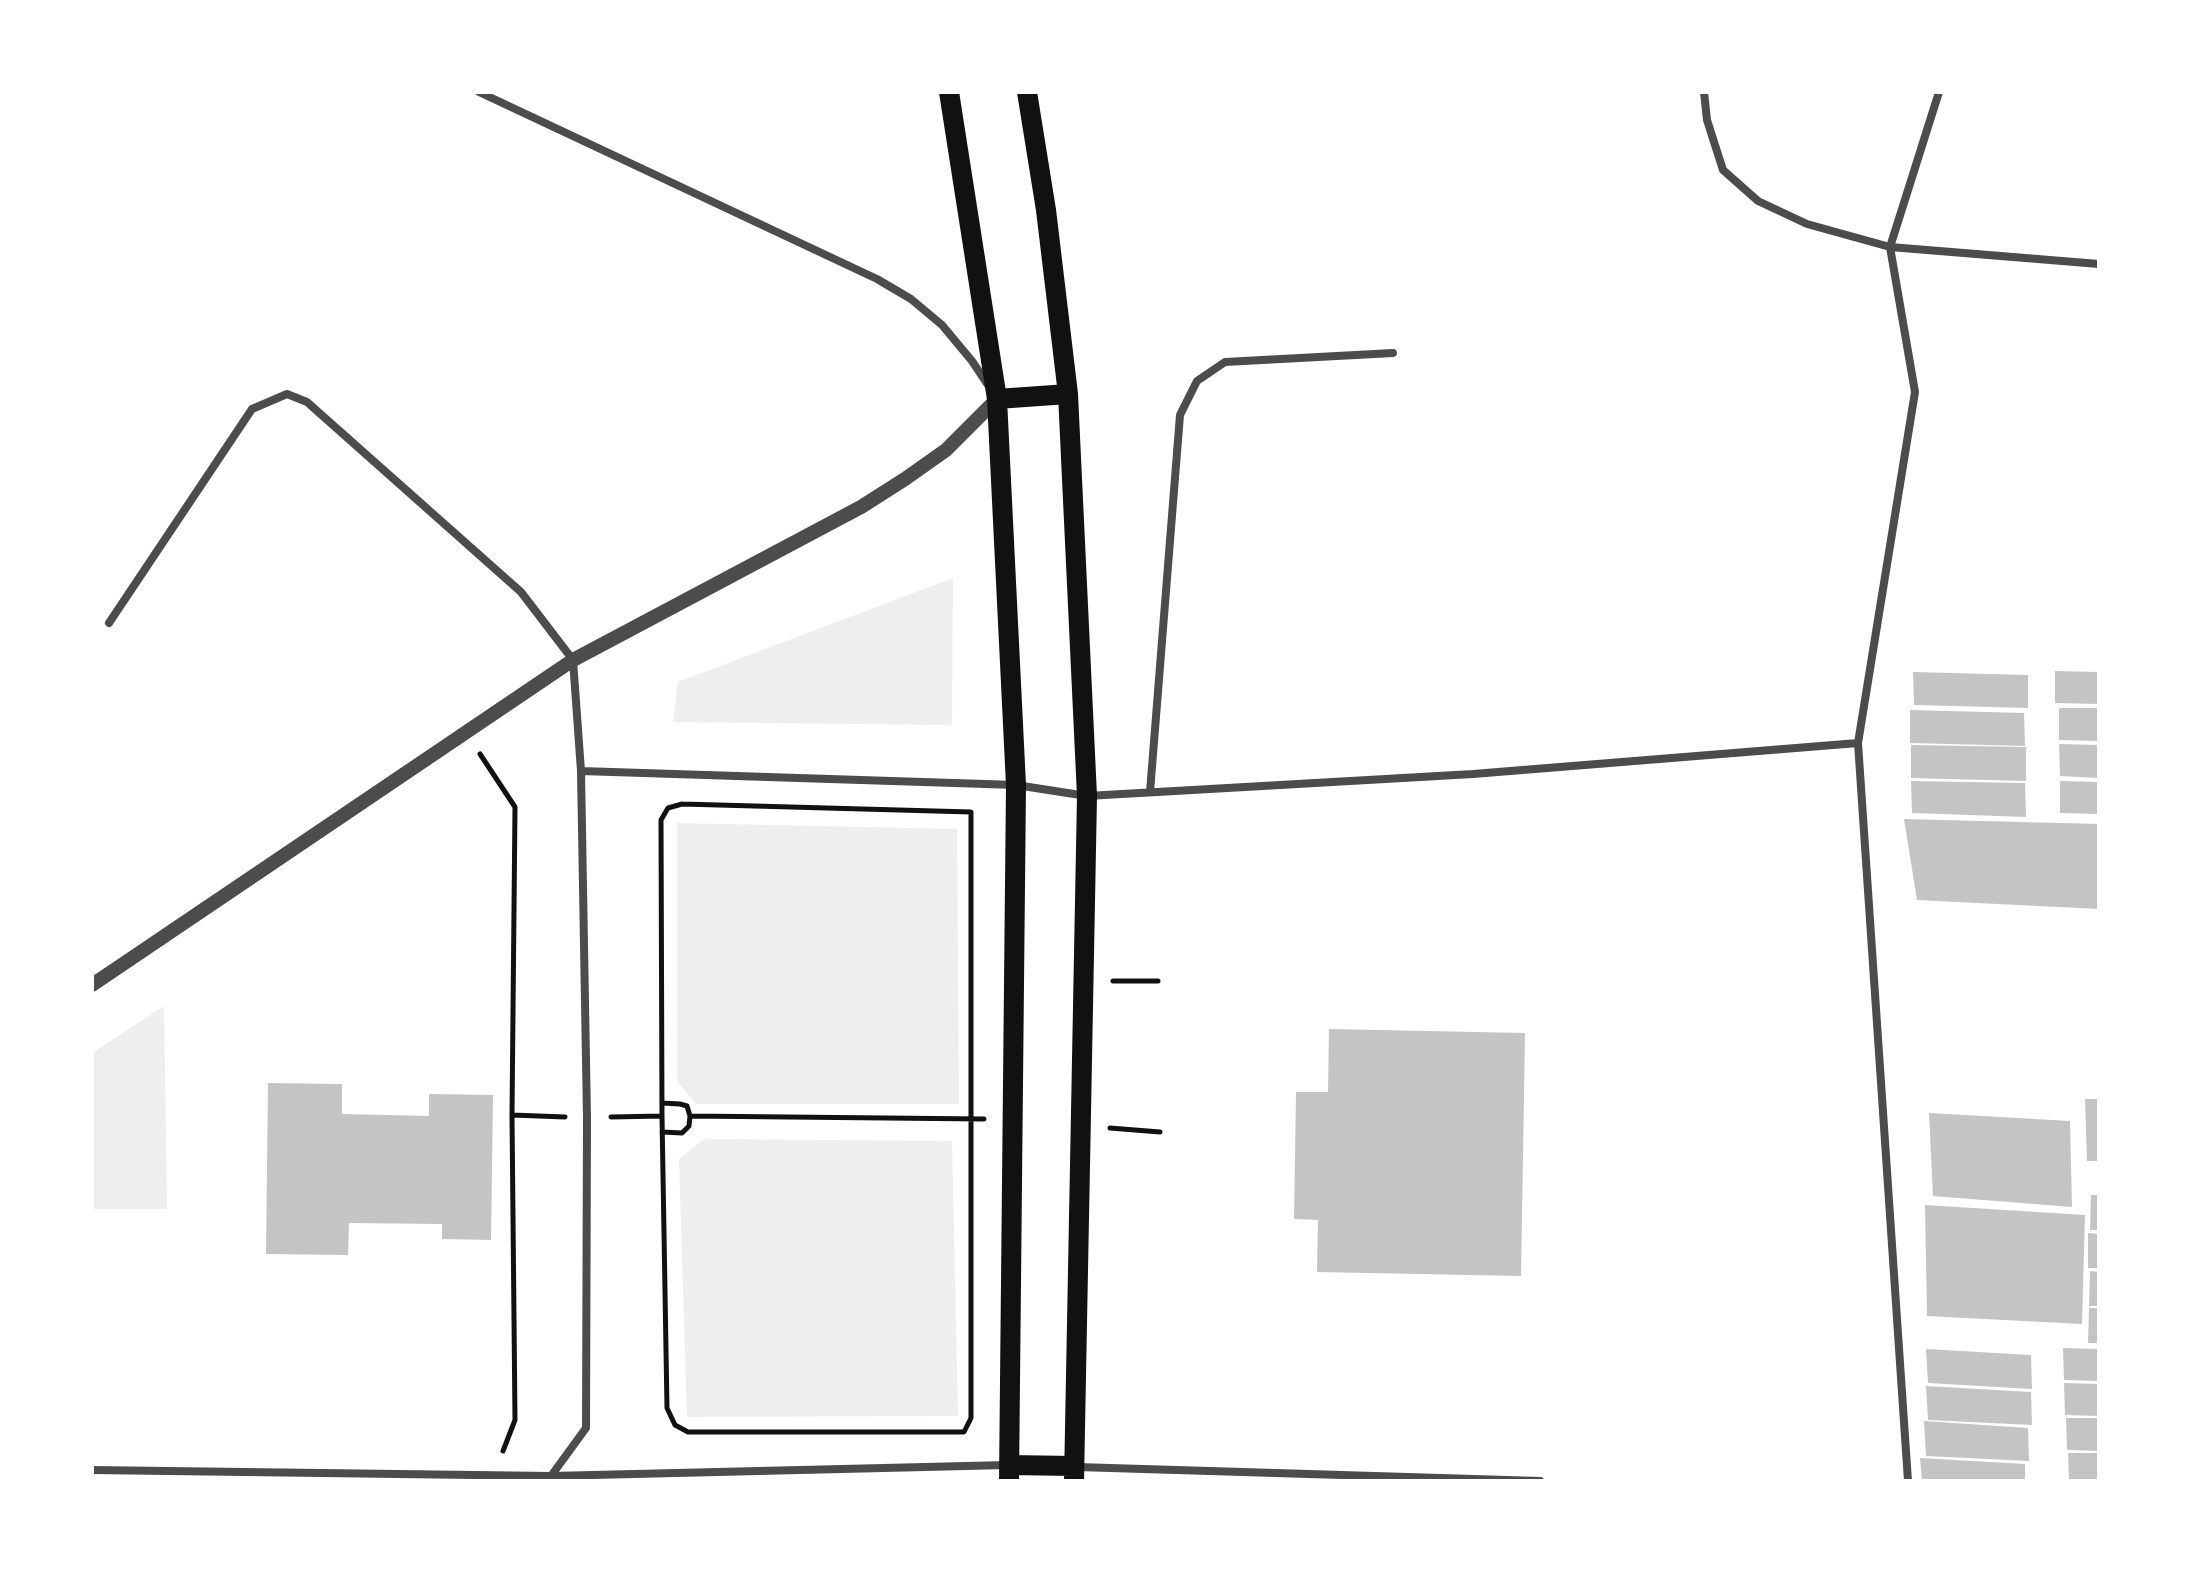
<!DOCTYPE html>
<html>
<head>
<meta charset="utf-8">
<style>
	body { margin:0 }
	#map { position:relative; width:2191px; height:1573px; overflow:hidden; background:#fff; font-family:Signika,sans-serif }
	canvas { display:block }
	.frame { position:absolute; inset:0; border:94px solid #fff; pointer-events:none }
</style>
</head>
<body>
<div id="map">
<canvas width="2191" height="1573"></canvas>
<div class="frame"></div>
</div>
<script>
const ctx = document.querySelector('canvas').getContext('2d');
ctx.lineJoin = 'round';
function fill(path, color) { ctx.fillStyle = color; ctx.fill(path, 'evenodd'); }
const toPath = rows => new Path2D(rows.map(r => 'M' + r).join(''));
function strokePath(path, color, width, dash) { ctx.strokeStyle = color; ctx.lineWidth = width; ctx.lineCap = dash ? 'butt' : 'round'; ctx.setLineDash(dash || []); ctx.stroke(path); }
const green = toPath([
	[953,578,952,725,673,722,678,682],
	[677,823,957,829,959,1104,696,1104,677,1081],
	[164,1006,167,1209,92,1209,92,1053],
	[704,1139,952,1141,958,1416,687,1417,679,1159]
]);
const building = toPath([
	[2055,671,2099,672,2099,704,2055,703],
	[1913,672,2028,675,2028,708,1914,705],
	[2059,708,2099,708,2099,741,2059,740],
	[1910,710,2024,713,2025,746,1910,743],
	[2059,744,2099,745,2099,778,2060,776],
	[1911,745,2026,747,2026,781,1911,778],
	[1911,781,2025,783,2026,817,1912,813],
	[2060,781,2099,782,2099,814,2060,813],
	[1904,819,2099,824,2099,909,1917,900],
	[1329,1029,1525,1033,1521,1276,1317,1272,1318,1220,1294,1219,1296,1092,1328,1092],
	[268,1083,342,1084,342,1114,429,1116,429,1094,493,1095,491,1240,442,1239,442,1224,349,1223,348,1255,266,1254],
	[2085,1099,2099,1099,2099,1161,2087,1161],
	[1929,1113,2070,1121,2072,1207,1933,1196],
	[2091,1195,2099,1195,2099,1230,2090,1230],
	[1925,1205,2085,1215,2082,1324,1927,1316],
	[2088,1233,2099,1234,2099,1268,2088,1268],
	[2090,1271,2099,1272,2099,1306,2089,1306],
	[2089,1308,2099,1308,2099,1343,2088,1343],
	[2063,1348,2099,1349,2099,1381,2064,1380],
	[1926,1349,2031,1355,2032,1389,1928,1383],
	[2064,1383,2099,1384,2099,1416,2065,1415],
	[1926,1386,2031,1392,2032,1425,1928,1420],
	[2066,1418,2099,1418,2099,1451,2067,1450],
	[1924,1421,2028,1428,2029,1461,1926,1456],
	[2068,1453,2099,1453,2099,1481,2069,1481],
	[1920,1458,2025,1464,2025,1481,1922,1481]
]);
const path = toPath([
	[480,754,515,807,512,1115,515,1420,503,1451],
	[682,804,971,812,971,1418,964,1432,688,1432,675,1425,667,1408,662,1116,661,820,668,808,682,804],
	[1113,981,1158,981],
	[512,1115,565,1117],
	[690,1116,984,1119],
	[611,1117,662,1116],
	[1110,1128,1160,1132],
	[662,1132,682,1133,689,1126,690,1116,687,1106,680,1104,662,1103]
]);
const minor = toPath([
	[479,92,877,279,911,299,942,325,972,361,988,385],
	[1704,92,1707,120,1723,170,1758,201,1807,224,1890,247,2099,264],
	[109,623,252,409,287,394,307,402,521,592,573,660,581,771,587,1118,586,1428,551,1476,551,1481],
	[581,771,1016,785,1087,796,1473,774,1858,743],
	[1150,792,1180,415,1197,381,1225,362,1393,353],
	[1077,1467,1540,1481],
	[92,1470,551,1476,1008,1465],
	[1908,1481,1858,743,1915,392,1890,247,1939,92]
]);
const tertiary = toPath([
	[92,985,573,660,861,507,905,479,946,450,997,399]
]);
const primary = toPath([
	[949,92,997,399,1016,785,1009,1481],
	[1027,92,1046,210,1068,394,1087,796,1074,1481],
	[997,399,1068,394],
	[1009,1465,1074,1466]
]);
fill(green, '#eee');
fill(building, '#c4c4c4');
strokePath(path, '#111', 5);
strokePath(minor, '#4c4c4c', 8);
strokePath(tertiary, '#4c4c4c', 14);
strokePath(primary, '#111', 20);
</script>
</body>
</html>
